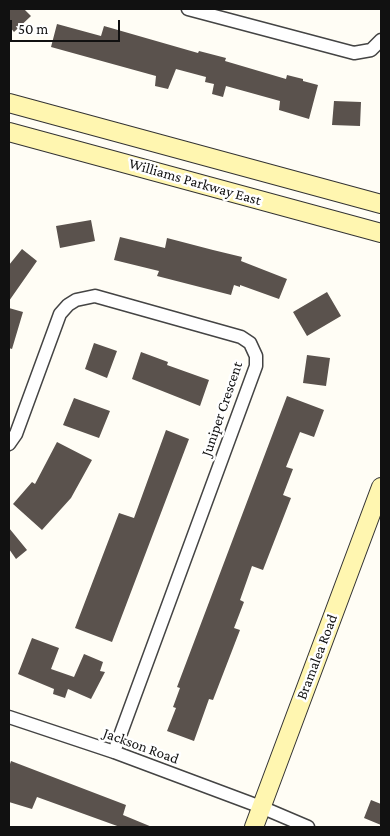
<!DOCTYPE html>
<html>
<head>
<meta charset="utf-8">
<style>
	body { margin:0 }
	#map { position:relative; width:390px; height:836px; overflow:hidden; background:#fffdf5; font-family:"Crimson Pro",serif }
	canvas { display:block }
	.frame { position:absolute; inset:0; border:10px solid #111; pointer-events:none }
	.scale { position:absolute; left:10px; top:20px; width:110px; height:22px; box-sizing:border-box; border:2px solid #111; border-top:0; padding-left:6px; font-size:15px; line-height:18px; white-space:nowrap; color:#111; -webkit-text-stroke:4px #fff; paint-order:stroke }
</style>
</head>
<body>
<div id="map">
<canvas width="390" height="836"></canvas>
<div class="frame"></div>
<div class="scale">50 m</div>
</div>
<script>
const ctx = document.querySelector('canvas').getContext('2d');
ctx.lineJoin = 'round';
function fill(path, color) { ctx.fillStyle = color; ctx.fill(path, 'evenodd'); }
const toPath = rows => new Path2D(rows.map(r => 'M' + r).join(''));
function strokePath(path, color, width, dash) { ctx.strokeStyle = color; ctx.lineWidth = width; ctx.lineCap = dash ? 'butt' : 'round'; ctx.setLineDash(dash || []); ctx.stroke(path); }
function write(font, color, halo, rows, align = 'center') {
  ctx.font = font + ' "Crimson Pro",serif'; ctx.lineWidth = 5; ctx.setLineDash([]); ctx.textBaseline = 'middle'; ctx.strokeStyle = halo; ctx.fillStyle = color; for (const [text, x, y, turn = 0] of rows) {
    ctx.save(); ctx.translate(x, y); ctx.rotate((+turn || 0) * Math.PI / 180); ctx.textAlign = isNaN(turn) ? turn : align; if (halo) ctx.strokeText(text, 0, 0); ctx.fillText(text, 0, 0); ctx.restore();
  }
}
const building = toPath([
	[9,9,24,9,31,16,14,32,9,26],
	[57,24,101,36,104,26,198,53,199,51,226,58,225,61,286,79,287,75,303,79,303,81,318,85,309,119,279,110,280,101,226,86,223,97,212,94,214,84,205,82,206,77,176,69,168,89,155,86,156,76,51,47],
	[334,101,361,102,360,126,332,125],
	[91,220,95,241,60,248,56,226],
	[120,237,165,248,167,238,213,250,242,257,241,261,287,279,279,299,240,285,240,287,234,285,231,295,157,276,159,271,114,260],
	[22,249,37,261,9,301,9,265],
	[327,292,341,316,307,336,293,312],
	[9,308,23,312,12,349,9,348],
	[94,343,117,351,107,378,85,369],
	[141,352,168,362,167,365,209,380,200,406,132,379],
	[307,355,330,358,326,386,303,383],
	[287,396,324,410,314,437,300,432,286,467,293,469,283,495,291,498,263,570,252,566,240,600,244,602,234,628,240,630,213,700,209,699,194,741,167,731,176,708,173,707,180,688,177,687],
	[74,398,110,411,99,438,63,425],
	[166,430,189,439,112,642,75,628,119,513,134,518],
	[57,442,92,460,71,498,42,530,13,504,32,482,35,484],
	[9,528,27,550,16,559,9,549],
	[32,638,59,648,51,669,74,677,84,654,103,662,100,671,105,672,91,699,68,689,65,698,53,694,54,689,18,674],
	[11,761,126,805,123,815,152,827,120,827,37,797,32,809,9,802,9,767],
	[371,800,381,804,381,825,364,818]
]);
const minor = toPath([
	[188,9,354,53,371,50,381,40],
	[9,444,16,434,60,314,68,305,76,300,95,296,241,337,250,343,256,356,256,366,114,752],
	[9,717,114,752,261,807,308,827]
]);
const secondary = toPath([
	[9,103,381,204],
	[9,132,381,233],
	[254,827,381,487]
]);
const streetNames = [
	["Williams Parkway East",195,182,16],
	["Juniper Crescent",222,409,-71],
	["Bramalea Road",317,657,-69],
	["Jackson Road",141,746,20]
];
fill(building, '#5a524d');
strokePath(minor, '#444', 15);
strokePath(secondary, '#333', 20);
strokePath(minor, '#fff', 12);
strokePath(secondary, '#fff6b0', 18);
write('15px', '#111', '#fff', streetNames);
</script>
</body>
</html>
